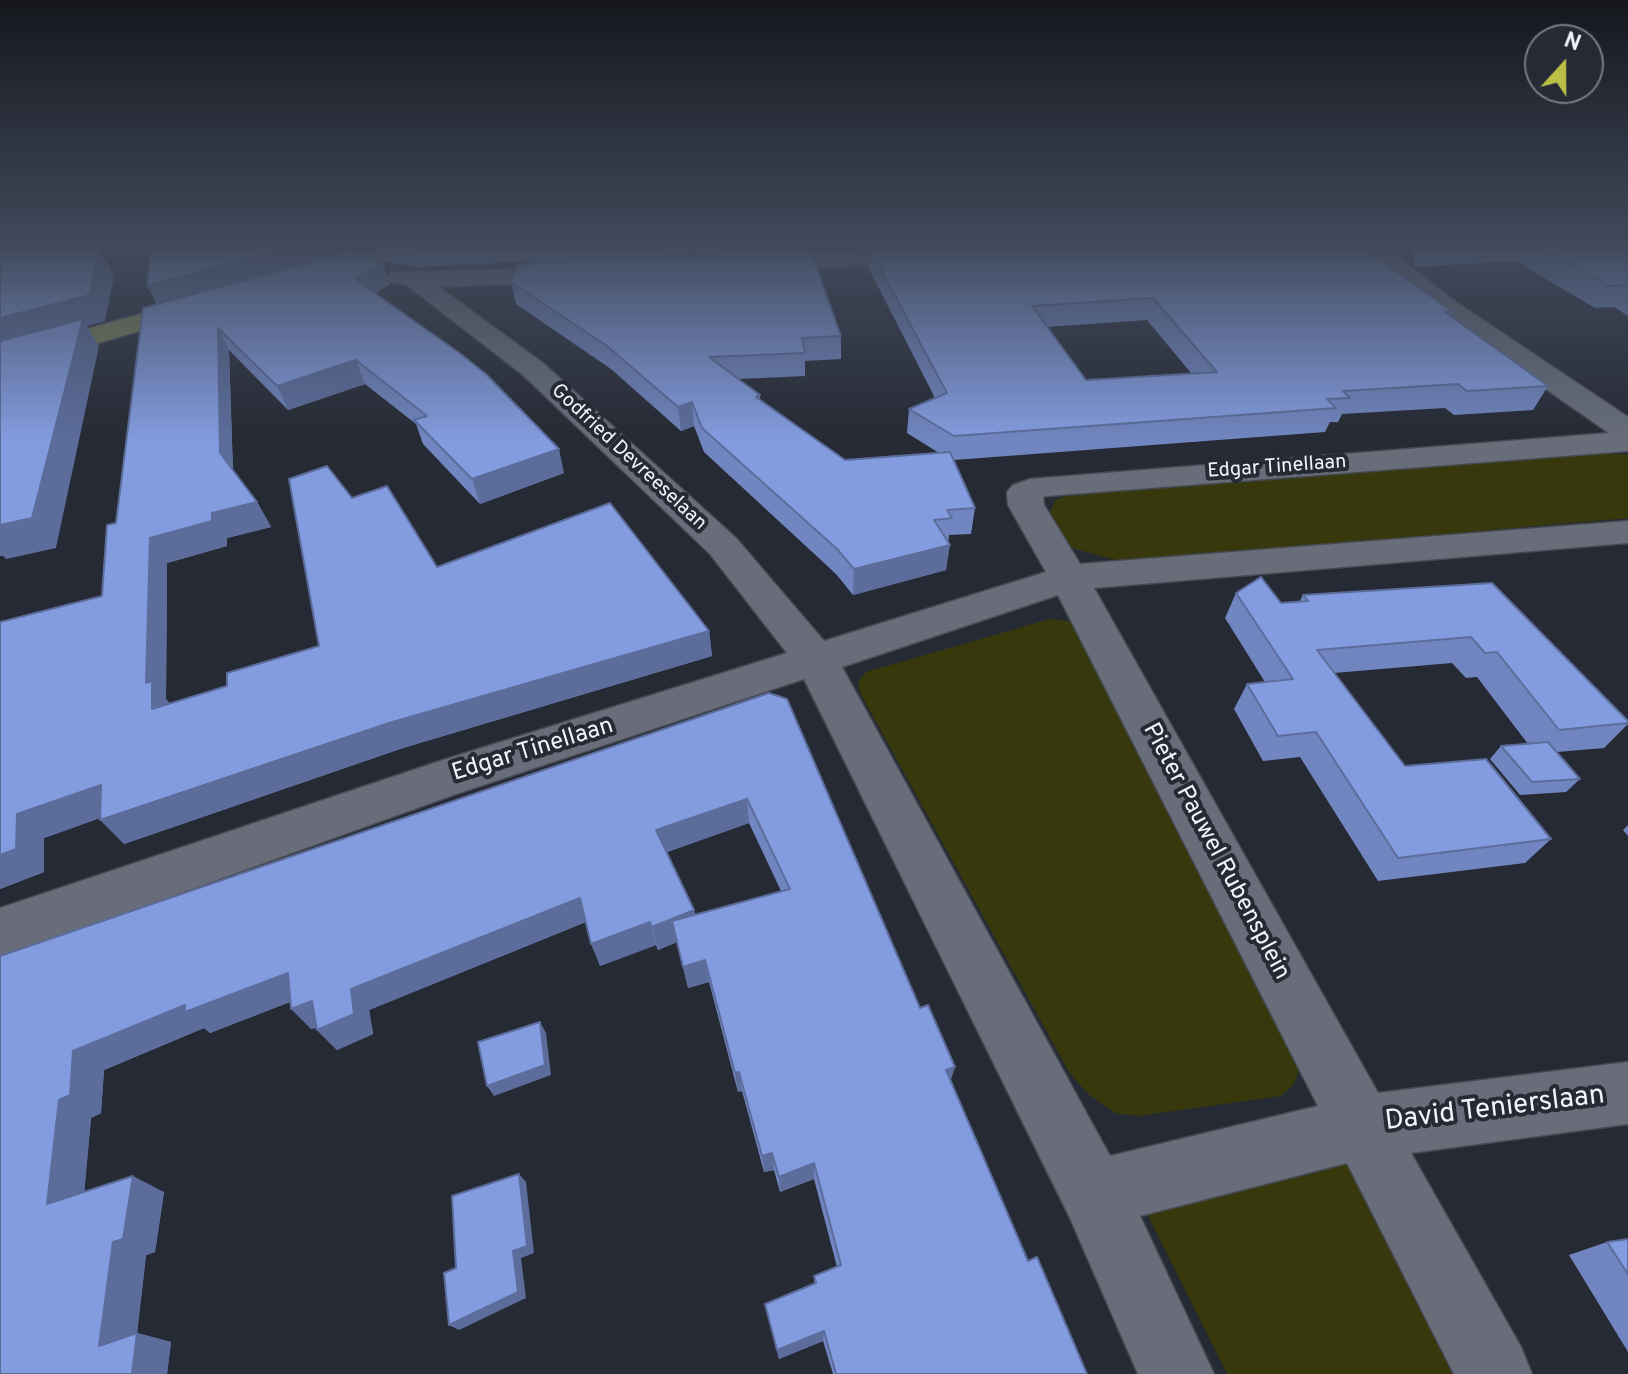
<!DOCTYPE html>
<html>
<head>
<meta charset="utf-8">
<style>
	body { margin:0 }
	#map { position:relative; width:1628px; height:1374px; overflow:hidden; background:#262a34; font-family:Overpass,sans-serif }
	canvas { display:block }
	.north { position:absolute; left:1524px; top:24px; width:80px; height:80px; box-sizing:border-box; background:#262a34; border:2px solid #787b84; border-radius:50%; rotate:21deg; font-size:22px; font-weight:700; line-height:32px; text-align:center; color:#f2f4fb }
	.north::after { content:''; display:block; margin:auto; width:28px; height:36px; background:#bac045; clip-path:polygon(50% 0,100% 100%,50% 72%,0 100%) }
</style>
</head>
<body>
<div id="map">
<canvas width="1628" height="1374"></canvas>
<div class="north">N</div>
</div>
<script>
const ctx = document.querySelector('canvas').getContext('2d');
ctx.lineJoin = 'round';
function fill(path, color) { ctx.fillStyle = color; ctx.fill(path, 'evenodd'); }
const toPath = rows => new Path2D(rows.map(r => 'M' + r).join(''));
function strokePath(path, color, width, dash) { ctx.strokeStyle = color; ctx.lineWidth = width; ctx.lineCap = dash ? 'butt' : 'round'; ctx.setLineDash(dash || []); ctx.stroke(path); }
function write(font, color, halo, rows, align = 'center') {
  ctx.font = font + ' Overpass,sans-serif'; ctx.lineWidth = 8; ctx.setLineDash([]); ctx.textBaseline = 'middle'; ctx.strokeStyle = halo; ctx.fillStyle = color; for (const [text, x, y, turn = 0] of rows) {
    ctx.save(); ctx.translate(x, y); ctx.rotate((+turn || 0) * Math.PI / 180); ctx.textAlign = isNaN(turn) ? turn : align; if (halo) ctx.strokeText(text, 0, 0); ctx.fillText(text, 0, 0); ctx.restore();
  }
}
const green = toPath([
	[1606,453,1628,455,1628,518,1122,562,1069,547,1050,511,1056,500,1069,495],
	[1050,619,1067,621,1083,627,1302,1064,1294,1084,1281,1096,1138,1116,1115,1113,1088,1094,1069,1072,859,691,858,682,866,672],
	[1358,1158,1476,1374,1227,1374,1146,1212]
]);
const minor = toPath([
	[898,249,1034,249,1030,254,1022,256,756,271,747,269,744,264,747,259,756,257,898,249],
	[1360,249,1387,249,1459,304,1628,417,1628,451,1047,496,1043,497,1044,505,1080,564,1628,521,1628,543,1094,588,1378,1093,1628,1062,1628,1124,1411,1153,1521,1347,1532,1374,1454,1374,1347,1163,1140,1216,1214,1374,1138,1374,1070,1218,804,679,459,793,0,958,0,908,443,760,787,653,710,554,523,375,407,285,391,282,387,277,391,272,580,268,584,273,580,278,571,281,439,287,543,363,736,538,824,641,1046,572,1008,505,1007,492,1013,485,1030,479,1609,433,1441,316,1360,249],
	[1058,595,1318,1106,1110,1156,842,667,1058,595]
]);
const major = toPath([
	[378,249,416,249,412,254,314,282,305,279,301,274,305,269,378,249],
	[198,298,207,300,211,306,207,312,0,371,0,353,198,298]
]);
const wall = toPath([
	[157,249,368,249,354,252,390,284,375,293,564,473,480,504,423,444,416,424,365,384,288,410,229,350,233,471,257,502,271,527,227,538,227,546,167,563,166,699,170,704,227,686,319,646,352,498,437,567,709,631,712,656,403,748,124,844,100,818,44,838,44,872,0,889,0,622,102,596,157,304,147,286],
	[386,249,810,249,841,336,841,359,805,361,805,376,739,379,760,395,760,400,845,460,939,453,907,433,909,409,935,398,868,267,868,249,1365,249,1453,312,1450,316,1548,386,1533,410,1454,415,1445,408,1342,414,1338,422,1330,422,1325,432,954,460,975,508,971,534,949,535,946,570,853,595,836,574,704,452,694,426,681,431,611,369,516,304,511,282,532,263,531,261,419,267,391,263],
	[1147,320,1191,373,1086,380,1047,327],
	[1412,249,1628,249,1628,316,1614,307,1595,308,1516,261,1415,267],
	[1492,583,1628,721,1628,724,1604,748,1557,752,1580,779,1566,792,1520,795,1490,759,1501,746,1528,744,1477,677,1466,678,1452,663,1334,673,1405,766,1551,839,1525,863,1378,881,1300,757,1263,761,1234,709,1247,684,1265,682,1225,618,1236,593,1281,603,1299,602,1303,595],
	[769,693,951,1081,1028,1261,1087,1374,833,1374,823,1341,779,1359,765,1304,814,1284,814,1276,837,1267,814,1179,780,1192,774,1170,764,1172,742,1091,738,1092,709,982,688,988,677,942,658,950,656,945,600,966,586,922,369,1010,373,1034,337,1050,317,1030,316,1028,311,1029,290,1002,210,1033,204,1028,104,1070,101,1113,91,1118,84,1192,164,1192,155,1252,146,1255,137,1333,171,1342,167,1374,0,1374,0,956],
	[749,823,781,891,695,915,694,910,667,852],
	[1628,825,1628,836,1623,830],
	[1628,1239,1628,1352,1569,1255,1607,1242]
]);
const shadedWall = toPath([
	[286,249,368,249,158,306,147,286],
	[100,251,114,276,105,321,87,326,99,346,56,548,6,559,3,556,0,556,0,318],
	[383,263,390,284,363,301,355,279],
	[218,328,229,350,233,478,220,453],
	[356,360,365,384,288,410,277,386],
	[692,402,694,426,681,431,678,407],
	[559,449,564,473,480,504,472,479],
	[257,502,271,527,227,538,227,546,167,563,166,699,172,706,152,709,146,683,150,538,212,513],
	[950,545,946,570,853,595,854,569],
	[709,631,712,656,403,748,124,844,100,820,389,723],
	[101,785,125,809,44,838,44,872,0,889,0,855,17,814],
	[747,799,749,823,662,854,656,830],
	[580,898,588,921,369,1010,373,1034,337,1050,317,1030,351,989],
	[694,910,699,933,658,950,652,927],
	[650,922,656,945,600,966,591,944],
	[705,960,709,982,688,988,683,967],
	[288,973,309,994,210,1033,204,1028,104,1070,101,1113,91,1118,82,1219,47,1204,59,1100,73,1051,185,1005],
	[312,1001,332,1021,311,1029,291,1009],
	[540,1022,546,1033,551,1075,494,1096,487,1086],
	[955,1067,949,1086,946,1070],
	[739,1072,742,1091,738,1092,735,1073],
	[772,1153,774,1170,764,1172,762,1156],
	[814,1163,814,1179,780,1192,779,1177],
	[519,1174,526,1182,534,1253,521,1258,526,1298,459,1330,449,1325,513,1251],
	[133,1176,164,1192,155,1252,146,1255,136,1343,137,1333,171,1342,167,1374,132,1374,99,1346,113,1242],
	[824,1331,823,1341,779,1359,777,1350]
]);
const building = toPath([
	[0,249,98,249,100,251,89,295,0,318,0,249],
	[157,249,286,249,147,286,151,250,157,249],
	[810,249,841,336,802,338,805,353,709,357,760,395,756,397,845,460,950,452,975,508,947,510,952,518,934,520,950,545,854,569,837,549,702,428,692,402,678,407,607,346,511,282,518,264,810,249],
	[870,249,1365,249,1453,312,1445,312,1548,386,1467,391,1458,384,1343,391,1350,398,1327,399,1336,408,954,436,909,409,947,393,870,249],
	[1153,298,1217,372,1086,380,1032,306,1153,298],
	[1544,249,1628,249,1628,285,1609,286,1544,249],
	[351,251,383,263,355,279,461,354,487,375,559,449,472,479,414,420,427,416,356,360,277,386,218,328,220,453,257,502,212,513,212,521,150,538,146,683,152,681,152,709,227,686,227,673,319,646,289,479,327,466,352,498,387,486,437,567,610,503,709,631,389,723,100,820,101,785,17,814,16,849,0,855,0,622,102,596,107,525,116,523,143,308,351,251],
	[83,319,32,518,0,525,0,341,83,319],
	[1261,577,1281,603,1308,601,1303,595,1492,583,1628,721,1628,723,1559,730,1497,652,1485,653,1471,637,1317,650,1405,766,1486,759,1551,839,1398,858,1316,732,1278,736,1247,684,1293,679,1236,593,1261,577],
	[769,693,787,699,920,1008,928,1005,955,1067,946,1070,1028,1261,1037,1257,1087,1374,836,1374,824,1331,777,1350,765,1304,816,1283,814,1276,841,1265,814,1163,779,1177,772,1153,762,1156,739,1072,735,1073,705,960,683,967,672,921,790,889,747,799,656,830,694,910,652,927,650,922,591,944,580,898,351,989,354,1014,317,1030,312,1001,291,1009,288,973,185,1012,185,1005,73,1051,70,1095,59,1100,47,1204,133,1176,123,1239,113,1242,99,1346,137,1333,132,1374,0,1374,0,956,769,693],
	[1548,742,1580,779,1532,782,1501,746,1548,742],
	[540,1022,545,1065,487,1086,478,1042,540,1022],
	[519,1174,527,1246,513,1251,518,1292,449,1325,444,1273,456,1268,452,1196,519,1174],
	[1628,1239,1628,1274,1607,1242,1628,1239]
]);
const farStreetnames = [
	["Godfried Devreeselaan",628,458,43],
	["Edgar Tinellaan",1277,468,-4]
];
const streetNames = [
	["Edgar Tinellaan",533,751,-17],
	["Pieter Pauwel Rubensplein",1215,852,62]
];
const nearStreetnames = [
	["David Tenierslaan",1495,1110,-7]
];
fill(green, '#37390d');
strokePath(minor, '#454952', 3);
strokePath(major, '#454952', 3);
fill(minor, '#686d79');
fill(major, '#7f8453');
fill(wall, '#7186c0');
fill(shadedWall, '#5c6d9c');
fill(building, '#839cdf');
strokePath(building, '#5c6d9c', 2);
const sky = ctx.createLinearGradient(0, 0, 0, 441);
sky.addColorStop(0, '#15171d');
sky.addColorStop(0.56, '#414a5c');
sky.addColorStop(1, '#414a5c00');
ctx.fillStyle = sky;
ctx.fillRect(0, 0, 1628, 441);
write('20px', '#f2f4fb', '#262a34', farStreetnames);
write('24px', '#f2f4fb', '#262a34', streetNames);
write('28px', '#f2f4fb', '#262a34', nearStreetnames);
</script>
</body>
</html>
